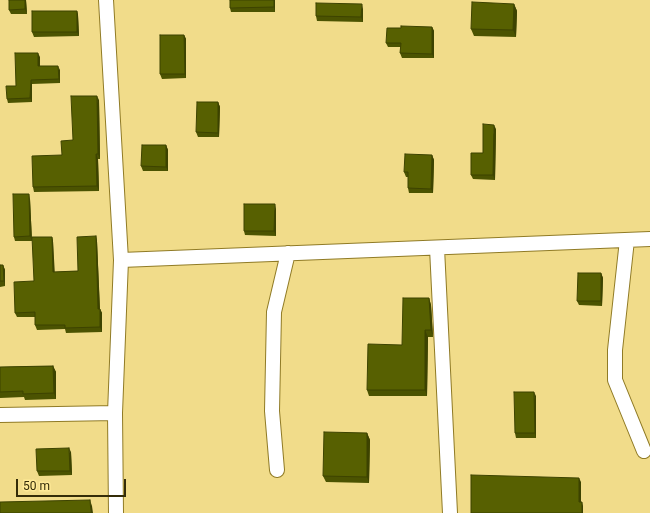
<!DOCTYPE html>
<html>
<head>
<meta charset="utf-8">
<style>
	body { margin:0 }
	#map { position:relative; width:650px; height:513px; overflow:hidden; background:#f1dc8a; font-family:Roboto,sans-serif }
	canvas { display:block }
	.scale { position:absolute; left:16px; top:479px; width:110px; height:18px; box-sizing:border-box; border:2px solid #342c08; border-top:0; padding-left:5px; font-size:12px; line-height:14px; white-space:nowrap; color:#342c08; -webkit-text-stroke:3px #fee996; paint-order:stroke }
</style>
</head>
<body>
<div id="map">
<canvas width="650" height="513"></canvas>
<div class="scale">50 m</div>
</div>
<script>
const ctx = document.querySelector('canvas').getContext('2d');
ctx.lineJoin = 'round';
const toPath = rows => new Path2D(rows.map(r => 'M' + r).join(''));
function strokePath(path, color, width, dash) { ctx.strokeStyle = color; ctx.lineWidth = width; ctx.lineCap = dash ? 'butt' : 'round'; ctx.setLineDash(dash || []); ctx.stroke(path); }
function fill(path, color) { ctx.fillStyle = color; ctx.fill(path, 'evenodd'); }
const street = toPath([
	[106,0,121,260,115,413,116,513],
	[627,240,615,350,615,380,644,451],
	[437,248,450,513],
	[121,260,650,239],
	[0,415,115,413],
	[277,470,272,411,274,312,288,253]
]);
const wall = toPath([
	[9,0,26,0,27,14,11,14,9,10],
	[275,0,275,12,231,12,230,8],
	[514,4,517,11,516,37,474,36,471,29],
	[363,9,363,22,317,21,316,16],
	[77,11,78,15,79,36,34,37,32,32],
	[432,27,434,31,434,58,402,58,400,53,401,47,388,47,386,43,401,28],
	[184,35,186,39,186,78,162,79,160,74],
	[40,57,40,66,60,70,60,83,32,84,32,102,8,103,7,99],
	[99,100,100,159,98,159,99,191,34,192,33,187,62,155,73,140],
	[218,102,220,107,219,137,198,137,196,132],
	[496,129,495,180,473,179,471,175],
	[166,145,168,150,168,171,143,171,141,166],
	[432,155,434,160,433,193,409,193,408,188,408,177,406,177,404,172],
	[30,199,32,241,15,241,14,237],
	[276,209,276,236,245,235,244,231],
	[96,236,97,241,100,309,102,313,102,332,66,333,65,329,37,330,35,325,35,317,17,317,15,313,34,281,52,237,53,241,54,272,78,271],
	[0,265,3,265,5,270,5,286,0,287],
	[601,273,603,278,602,306,579,305,577,301],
	[429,298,431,305,433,337,428,337,427,396,369,396,367,390,402,345],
	[53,366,56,372,56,399,25,400,24,397,0,398,0,367],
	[536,396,536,438,516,438,515,433],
	[367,433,370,440,369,483,326,482,323,476],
	[71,452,72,475,39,476,37,471]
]);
const shadedWall = toPath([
	[25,0,26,0,27,14,25,9],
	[274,0,275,0,275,12,274,7],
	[362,4,363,9,363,22,361,17],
	[514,4,517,11,516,37,513,30],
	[77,11,78,15,79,36,77,32],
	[432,27,434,31,434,58,432,54],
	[184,35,186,39,186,78,185,74],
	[38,53,40,57,40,71,38,66],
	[58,66,60,70,60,83,59,79],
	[31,80,32,84,32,102,30,98],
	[97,96,99,100,100,159,98,154],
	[218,102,220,107,219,137,218,133],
	[494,125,496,129,495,180,493,175],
	[166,145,168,150,168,171,166,167],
	[96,154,98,159,99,191,97,186],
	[432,155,434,160,433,193,431,189],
	[29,194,30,199,32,241,30,236],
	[275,204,276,209,276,236,274,231],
	[96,236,97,241,100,313,98,309],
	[52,237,53,241,55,276,53,272],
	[3,265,5,270,5,286,4,281],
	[601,273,603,278,602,306,601,301],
	[429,298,431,305,433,337,431,330],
	[100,309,102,313,102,332,100,327],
	[425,330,428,337,427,396,425,390],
	[53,366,56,372,56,399,54,393],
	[534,392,536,396,536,438,535,433],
	[367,433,370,440,369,483,367,477],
	[69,448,71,452,72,475,70,471],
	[579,478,581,482,581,506,579,502],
	[90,500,92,506,93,513,91,513],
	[582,502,583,506,583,513,582,513]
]);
const building = toPath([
	[9,0,25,0,25,9,9,10,9,0],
	[230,0,274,0,274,7,230,8,230,0],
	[472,2,514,4,513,30,471,29,472,2],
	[316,3,362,4,361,17,316,16,316,3],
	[32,11,77,11,77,32,32,32,32,11],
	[401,26,432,27,432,54,400,53,401,43,386,43,387,28,401,28,401,26],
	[160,35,184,35,185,74,160,74,160,35],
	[15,53,38,53,38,66,58,66,59,79,31,80,30,98,7,99,6,86,16,86,15,53],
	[71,96,97,96,98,154,96,154,97,186,33,187,32,156,62,155,61,141,73,140,71,96],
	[197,102,218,102,218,133,196,132,197,102],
	[483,124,494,125,493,175,471,175,471,153,483,153,483,124],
	[142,145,166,145,166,167,141,166,142,145],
	[405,154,432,155,431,189,408,188,408,172,404,172,405,154],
	[13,194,29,194,30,236,14,237,13,194],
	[244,204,275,204,274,231,244,231,244,204],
	[96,236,98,309,100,309,100,327,65,328,65,325,35,325,35,312,15,313,14,282,34,281,32,237,52,237,53,272,78,271,77,237,96,236],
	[0,265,3,265,4,281,0,281,0,265],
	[578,273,601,273,601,301,577,301,578,273],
	[403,298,429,298,431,330,425,330,425,390,367,390,368,344,402,345,403,298],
	[53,366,54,393,23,394,23,391,0,392,0,367,53,366],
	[514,392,534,392,535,433,515,433,514,392],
	[324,432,367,433,367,477,323,476,324,432],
	[69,448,70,471,37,471,36,449,69,448],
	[471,475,579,478,579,502,582,502,582,513,471,513,471,475],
	[90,500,91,513,0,513,0,502,90,500]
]);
strokePath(street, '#907b26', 16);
strokePath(street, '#fff', 14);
fill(wall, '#4b5301');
fill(shadedWall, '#3d4301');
fill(building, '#576001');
strokePath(building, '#3d4301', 1);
</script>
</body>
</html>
